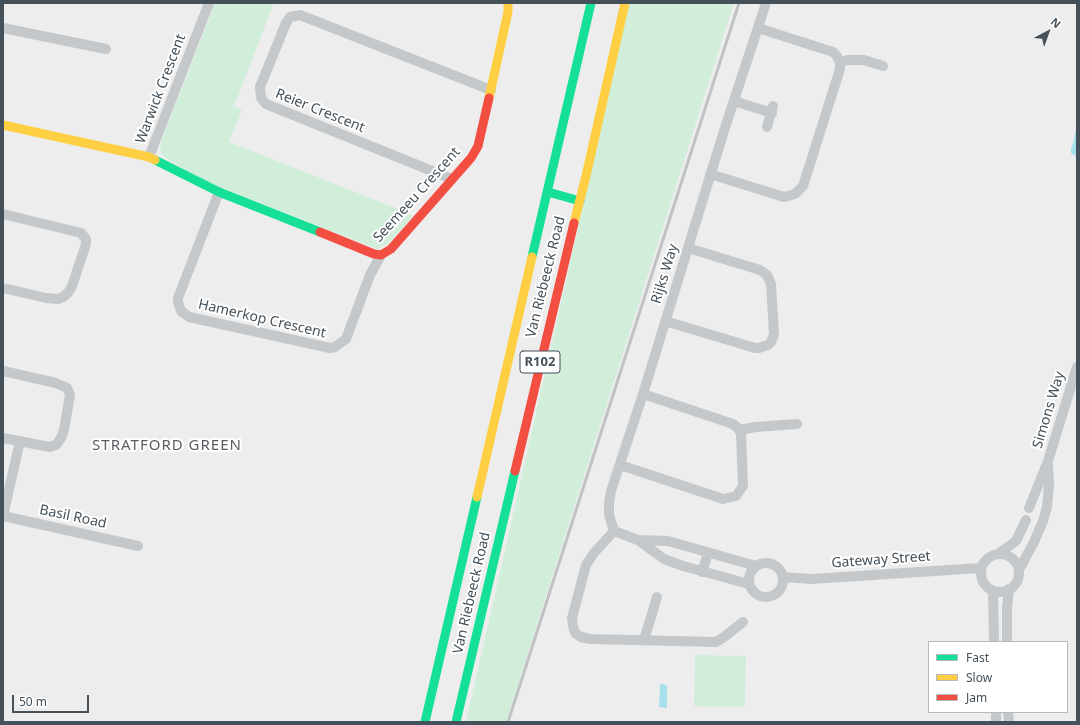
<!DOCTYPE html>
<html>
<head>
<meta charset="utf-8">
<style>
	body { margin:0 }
	#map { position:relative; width:1080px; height:725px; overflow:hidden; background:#eeeded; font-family:"Noto Sans",sans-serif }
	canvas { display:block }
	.frame { position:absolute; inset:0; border:4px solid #45515a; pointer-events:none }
	.legend { position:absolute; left:928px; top:641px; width:140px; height:72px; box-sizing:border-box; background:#fff; border:1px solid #b5b9bd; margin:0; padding:5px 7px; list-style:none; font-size:12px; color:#45515a }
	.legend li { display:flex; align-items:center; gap:8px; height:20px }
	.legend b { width:20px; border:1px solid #b5b9bd }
	.north { position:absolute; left:1028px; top:12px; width:40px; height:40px; -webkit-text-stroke:3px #fff; paint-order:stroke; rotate:41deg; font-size:11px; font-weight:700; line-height:16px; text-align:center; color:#45515a }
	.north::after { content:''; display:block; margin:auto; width:14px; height:18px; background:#45515a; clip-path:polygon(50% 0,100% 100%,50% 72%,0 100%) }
	.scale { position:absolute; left:12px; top:695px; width:77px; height:18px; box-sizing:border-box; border:2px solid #45515a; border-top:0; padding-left:5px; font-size:12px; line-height:14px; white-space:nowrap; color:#45515a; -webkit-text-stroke:3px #fff; paint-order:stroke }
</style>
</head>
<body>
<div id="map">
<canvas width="1080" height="725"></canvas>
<div class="frame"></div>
<ul class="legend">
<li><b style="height:5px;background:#16e098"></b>Fast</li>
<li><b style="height:5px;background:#ffcf43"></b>Slow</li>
<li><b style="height:5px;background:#f24e42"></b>Jam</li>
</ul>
<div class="north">N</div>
<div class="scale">50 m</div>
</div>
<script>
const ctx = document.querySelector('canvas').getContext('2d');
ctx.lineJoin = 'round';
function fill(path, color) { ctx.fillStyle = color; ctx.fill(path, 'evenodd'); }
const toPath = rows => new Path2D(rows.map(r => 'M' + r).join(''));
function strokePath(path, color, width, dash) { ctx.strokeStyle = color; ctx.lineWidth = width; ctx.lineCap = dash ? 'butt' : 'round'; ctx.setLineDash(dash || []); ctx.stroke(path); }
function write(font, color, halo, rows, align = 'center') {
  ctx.font = font + ' "Noto Sans",sans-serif'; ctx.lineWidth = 4; ctx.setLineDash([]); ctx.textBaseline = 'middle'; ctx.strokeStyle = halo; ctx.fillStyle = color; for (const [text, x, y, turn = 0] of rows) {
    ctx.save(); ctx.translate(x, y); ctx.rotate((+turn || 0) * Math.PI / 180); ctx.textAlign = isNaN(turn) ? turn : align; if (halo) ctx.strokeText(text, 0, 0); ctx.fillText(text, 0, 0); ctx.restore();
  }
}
const green = toPath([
	[215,3,274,3,234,106,242,110,229,142,408,213,413,216,389,243,377,249,202,180,163,156,160,149,161,142],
	[629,3,734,3,506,722,466,722],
	[695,655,746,656,745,707,694,706]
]);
const water = toPath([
	[1077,124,1077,157,1071,153,1071,149,1073,144],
	[660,684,667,685,667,708,659,707]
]);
const street = toPath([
	[3,28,106,49],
	[840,62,848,60,864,60,883,66],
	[734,101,772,113],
	[767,127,773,106],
	[149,157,209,3],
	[710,174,784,197,795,194,803,186,840,69,840,62,836,55,833,52,758,28],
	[452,179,266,104,261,98,260,87,286,23,290,17,300,15,491,90],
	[219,192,178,298,178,302,181,311,189,317,330,348,335,347,346,339,370,275,381,255],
	[3,214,81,233,86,239,86,244,72,286,68,293,63,297,58,299,46,298,3,288],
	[665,321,755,348,759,348,768,345,771,342,774,334,771,284,767,275,760,270,688,248],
	[3,371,56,383,67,388,70,395,64,430,61,438,56,445,50,447,3,438],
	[740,430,755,427,797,424],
	[620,465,723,499,736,496,743,486,741,434,738,428,733,424,643,394],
	[1029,508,1048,461,1077,367],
	[3,516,138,546],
	[3,516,20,441],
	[614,531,609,515,609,503,611,491,643,394,723,134,766,3],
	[614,531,594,553,586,565,572,618,573,626,575,633,581,637,590,639,716,642,724,637,743,622],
	[614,531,638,540,664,559,683,566,749,584],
	[638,540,668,541,756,566],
	'981 573a19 19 0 1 1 38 0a19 19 0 1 1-38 0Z',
	[998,554,1016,541,1026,520],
	'749 580a17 17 0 1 1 34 0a17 17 0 1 1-34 0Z',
	[1019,570,1034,542,1043,521,1047,507,1049,485,1048,465],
	[702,572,708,553],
	[783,577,811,579,981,568],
	[993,591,994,642],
	[644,640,657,597],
	[1007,642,1007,608,1009,589],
	[996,712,996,722],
	[1008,712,1009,722]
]);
const fast = toPath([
	[155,160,219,192,320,232],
	[548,192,580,201],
	[532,257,591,3],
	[425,722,477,497],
	[456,722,515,471]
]);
const slow = toPath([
	[489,98,508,12,508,3],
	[3,125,149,157,155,160],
	[574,223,586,176,625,3],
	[477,497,532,257]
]);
const jam = toPath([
	[320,232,374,254,381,255,391,249,471,158,478,146,489,98],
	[515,471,574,223]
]);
const rail = toPath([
	[508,722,739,3]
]);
const shields = [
	[540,362,40]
];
const shieldNames = [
	["R102",540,362]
];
const streetNames = [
	["Warwick Crescent",161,89,-69],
	["Reier Crescent",320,111,22],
	["Seemeeu Crescent",417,195,-48],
	["Rijks Way",665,274,-73],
	["Van Riebeeck Road",546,277,-76],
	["Hamerkop Crescent",262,319,13],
	["Simons Way",1049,410,-73],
	["Basil Road",73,517,12],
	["Gateway Street",881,560,-4],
	["Van Riebeeck Road",472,593,-77]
];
const neighbourhoodNames = [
	["STRATFORD GREEN",167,446]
];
fill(green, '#d1eedb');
fill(water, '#a6e0eb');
strokePath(street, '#c5c8ca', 10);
strokePath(fast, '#16e098', 9);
strokePath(slow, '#ffcf43', 9);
strokePath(jam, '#f24e42', 9);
strokePath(rail, '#c1c2c4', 3);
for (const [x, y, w] of shields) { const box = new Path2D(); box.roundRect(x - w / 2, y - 11, w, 22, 3); ctx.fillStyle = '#fff'; ctx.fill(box); strokePath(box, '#45515a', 1); }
write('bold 13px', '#45515a', null, shieldNames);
write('14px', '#45515a', '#fff', streetNames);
ctx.letterSpacing = '1px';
write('15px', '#595d61', '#fff', neighbourhoodNames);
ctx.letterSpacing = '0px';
</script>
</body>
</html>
